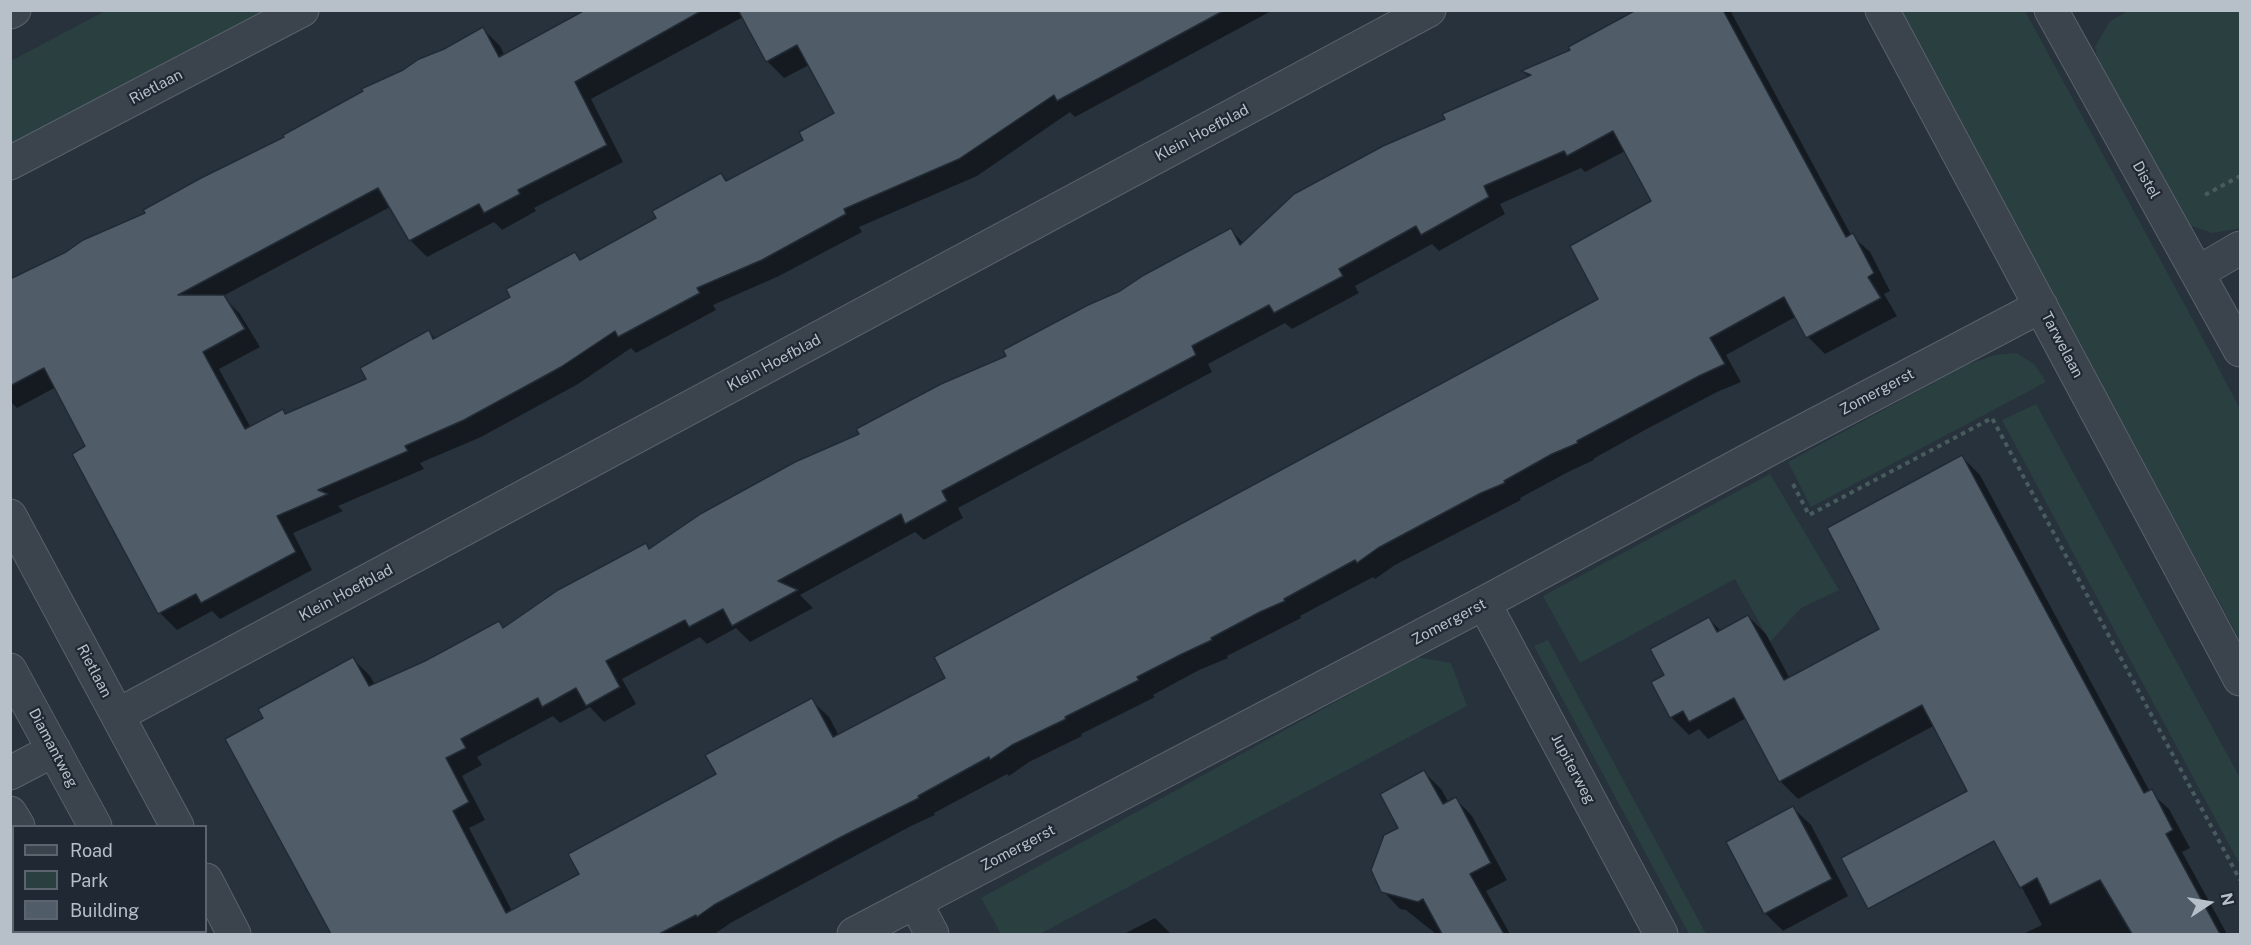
<!DOCTYPE html>
<html>
<head>
<meta charset="utf-8">
<style>
  body { margin:0 }
  #map { position:relative; width:2251px; height:945px; overflow:hidden; background:#27323d; font-family:"Public Sans",sans-serif }
  canvas { display:block }
  .frame { position:absolute; inset:0; border:12px solid #b7bfc8; pointer-events:none }
  .legend { position:absolute; left:12px; top:825px; width:195px; height:108px; box-sizing:border-box; background:#202933; border:2px solid #5c656f; margin:0; padding:8px 10px; list-style:none; font-size:18px; color:#b7bfc8 }
  .legend li { display:flex; align-items:center; gap:12px; height:30px }
  .legend b { width:30px; border:2px solid #5c656f }
  .north { position:absolute; left:2179px; top:873px; width:60px; height:60px; -webkit-text-stroke:4px #202933; paint-order:stroke; rotate:78deg; font-size:16px; font-weight:700; line-height:24px; text-align:center; color:#b7bfc8 }
  .north::after { content:''; display:block; margin:auto; width:21px; height:27px; background:#b7bfc8; clip-path:polygon(50% 0,100% 100%,50% 72%,0 100%) }
</style>
</head>
<body>
<div id="map">
<canvas width="2251" height="945"></canvas>
<div class="frame"></div>
<ul class="legend">
<li><b style="height:8px;background:#3b444d"></b>Road</li>
<li><b style="height:16px;background:#2a3f3f"></b>Park</li>
<li><b style="height:16px;background:#505d68"></b>Building</li>
</ul>
<div class="north">N</div>
</div>
<script>
const c = document.querySelector('canvas').getContext('2d');
c.lineJoin = 'round';
function fillPath(path, color) { c.fillStyle = color; c.fill(path, 'evenodd'); }
const shape = rows => new Path2D(rows.map(r => 'M' + r).join(''));
function strokePath(path, color, width, dash) { c.strokeStyle = color; c.lineWidth = width; c.lineCap = dash ? 'butt' : 'round'; c.setLineDash(dash || []); c.stroke(path); }
function label(font, color, halo, rows, align = 'center') {
  c.font = font + ' "Public Sans",sans-serif'; c.lineWidth = 4.5; c.setLineDash([]); c.textBaseline = 'middle'; c.strokeStyle = halo; c.fillStyle = color; for (const [text, x, y, turn = 0] of rows) {
    c.save(); c.translate(x, y); c.rotate((+turn || 0) * Math.PI / 180); c.textAlign = isNaN(turn) ? turn : align; if (halo) c.strokeText(text, 0, 0); c.fillText(text, 0, 0); c.restore();
  }
}
fillPath(shape([
  [105,11,269,11,11,149,11,61],
  [1899,11,2025,11,2193,320,2240,409,2240,640],
  [2128,11,2240,11,2240,227,2236,229,2212,233,2189,225,2102,76,2095,47,2110,21],
  [2016,353,2034,364,2046,382,1811,507,1788,462,1966,365,1995,355],
  [2036,404,2240,778,2240,865,2002,420],
  [1770,474,1839,590,1801,608,1770,642,1735,579,1580,663,1543,596],
  [1548,640,1706,934,1689,934,1534,646],
  [1417,657,1451,663,1467,706,1040,934,1001,934,981,898]
]), '#2a3f3f');
fillPath(shape([
  [581,10,1273,10,1075,117,1070,112,977,176,859,227,862,232,779,276,713,305,716,310,636,353,631,348,578,384,481,437,420,463,424,469,338,506,343,511,293,533,312,570,220,619,212,611,177,630,160,613,74,454,87,447,56,387,17,408,10,401,10,283,147,214,483,29,500,46,505,56,583,13],
  [743,17,767,61,784,78,809,65,836,113,805,140,728,181,721,174,658,219,582,261,575,254,512,298,436,339,429,332,368,379,286,415,283,411,251,428,219,369,260,347,240,314,223,296,390,207,410,240,427,257,494,222,502,230,536,211,534,208,623,162,591,99],
  [1639,10,1730,10,1851,235,1870,252,1890,291,1884,294,1897,316,1825,354,1808,337,1797,316,1726,355,1741,382,1717,392,1643,431,1593,459,1594,460,1570,471,1520,498,1521,500,1395,565,1375,579,1373,577,1300,616,1301,618,1227,656,1228,658,1199,670,1153,695,1155,697,1081,734,1082,736,1029,762,1009,776,1007,774,934,813,935,815,911,826,732,922,716,933,332,934,227,740,265,719,353,659,370,676,375,685,426,663,499,623,504,628,645,545,650,550,1008,356,1231,230,1244,244,1447,120,1529,77,1524,72,1572,51],
  [1625,151,1653,201,1600,300,947,678,839,736,829,717,811,700,718,775,581,874,512,911,469,828,485,820,462,776,482,765,477,757,553,716,560,723,590,707,604,722,636,704,622,679,700,637,707,644,736,628,750,642,813,608,800,595,915,532,924,540,963,518,958,508,1212,372,1208,364,1285,323,1292,329,1359,293,1355,286,1432,244,1439,251,1505,214,1500,204,1581,168,1585,172],
  [1962,457,1980,475,2150,792,2169,809,2190,848,2182,852,2227,934,2023,934,2042,925,1935,725,1798,799,1780,781,1746,718,1708,739,1699,729,1689,735,1671,717,1666,676,1709,619,1721,631,1748,616,1766,634,1790,679,1881,630],
  [1424,772,1441,789,1449,803,1456,799,1472,816,1507,880,1486,891,1510,934,1436,934,1406,910,1400,909,1383,891,1400,828],
  [1793,808,1811,825,1848,896,1783,931,1766,914,1728,842],
  [1155,918,1171,934,1124,934]
]), '#0007');
const building = shape([
  [585,10,703,10,575,82,607,145,518,190,520,194,484,213,479,204,409,241,378,188,178,295,224,295,245,329,203,352,245,429,283,409,285,414,366,379,360,368,429,330,433,339,510,297,506,289,575,252,580,260,656,218,652,211,721,173,726,181,803,140,799,132,834,113,797,45,766,62,738,10,1225,10,1057,101,1054,95,959,159,844,209,846,214,762,260,697,288,700,293,618,337,615,331,561,367,464,420,405,446,408,451,318,490,328,494,277,516,296,552,201,603,196,594,158,614,72,454,85,446,44,368,10,386,10,279,66,252,83,240,145,213,143,210,201,178,284,137,283,135,363,91,361,89,403,70,419,59,444,49,483,27,499,57,585,10],
  [1636,10,1723,10,1846,237,1853,233,1874,273,1868,277,1881,298,1806,338,1784,297,1710,338,1725,364,1699,376,1626,415,1577,441,1578,443,1552,454,1504,481,1505,483,1481,493,1378,548,1357,563,1355,560,1284,599,1285,601,1260,612,1211,638,1212,640,1182,654,1137,677,1139,680,1065,717,1066,719,1012,745,990,760,989,757,918,796,919,798,843,836,714,905,697,917,696,915,659,934,331,934,225,739,263,718,258,709,353,657,369,686,425,661,499,621,503,628,558,590,646,543,649,549,702,513,795,462,859,434,856,429,941,384,1006,356,1003,350,1088,305,1120,291,1144,275,1231,228,1240,245,1294,194,1383,146,1445,119,1442,114,1531,75,1521,71,1570,50,1568,47,1636,10],
  [1613,131,1651,201,1570,246,1598,299,934,657,945,678,833,737,812,698,705,755,716,774,568,854,579,874,506,913,453,811,469,802,446,758,466,748,461,739,538,698,542,707,576,688,586,706,620,687,606,661,685,620,689,627,723,609,732,626,798,590,778,581,901,514,905,524,947,501,942,491,1196,355,1192,346,1269,305,1274,313,1343,276,1339,269,1416,226,1421,235,1489,197,1484,186,1564,151,1567,156,1613,131],
  [1962,455,2144,793,2152,789,2173,830,2166,834,2220,934,2132,934,2100,880,2050,905,2037,878,2020,888,1994,841,1868,909,1841,858,1967,791,1922,705,1779,782,1734,698,1689,722,1683,711,1670,718,1651,682,1664,675,1650,649,1709,617,1717,632,1748,615,1784,680,1879,629,1827,528,1962,455],
  [1424,770,1443,804,1456,797,1491,863,1470,874,1504,934,1442,934,1423,899,1418,902,1381,892,1371,870,1384,835,1398,828,1380,794,1424,770],
  [1793,806,1832,879,1764,914,1726,842,1793,806]
]);
fillPath(building, '#505d68');
strokePath(building, '#222b35', 1.5);
const minor = shape([
  [1882,10,2240,679],
  [2051,10,2240,350],
  [10,12,14,10],
  [10,163,302,10],
  [2199,272,2240,248],
  [10,516,177,826],
  [1484,603,1661,934],
  [10,670,95,826],
  [118,715,1429,10],
  [10,773,54,750],
  [10,813,18,826],
  [206,880,234,934],
  [915,902,932,934],
  [73,932,75,934],
  [151,932,153,934],
  [854,934,1484,603,1773,447,2041,306]
]);
strokePath(minor, '#59626b', 35);
strokePath(shape([
  [2205,195,2240,176],
  [1793,484,1809,515,1992,418,2240,880]
]), '#495c5d', 4, [4.5, 4.5]);
strokePath(minor, '#3b444d', 33);
label('15px', '#b7bfc8', '#202933', [
  ["Rietlaan",156,87,-28],
  ["Klein Hoefblad",1202,133,-28],
  ["Distel",2146,180,61],
  ["Tarwelaan",2062,345,62],
  ["Klein Hoefblad",774,363,-28],
  ["Zomergerst",1877,392,-28],
  ["Klein Hoefblad",346,593,-28],
  ["Zomergerst",1449,622,-28],
  ["Rietlaan",94,671,62],
  ["Diamantweg",53,748,62],
  ["Jupiterweg",1573,769,62],
  ["Zomergerst",1018,848,-28]
]);
</script>
</body>
</html>
